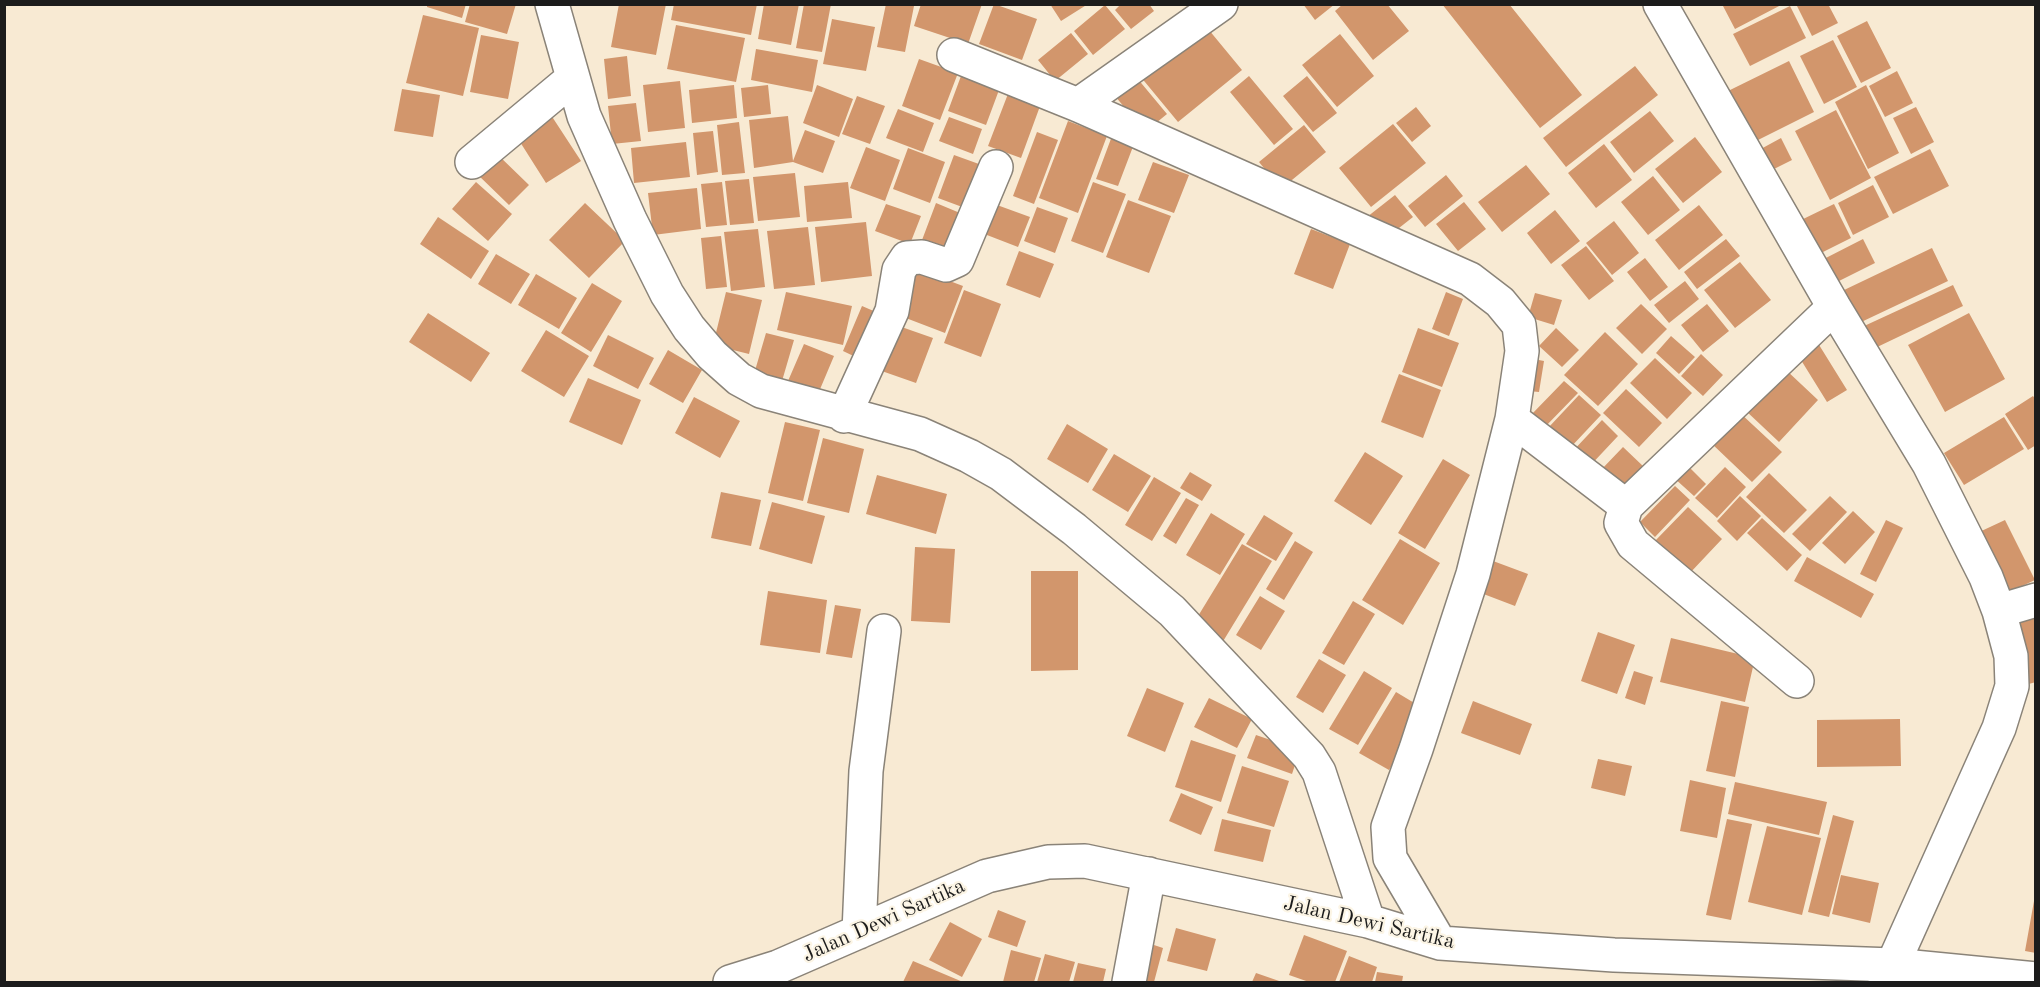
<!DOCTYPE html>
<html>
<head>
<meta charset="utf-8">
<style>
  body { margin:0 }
  #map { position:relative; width:2040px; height:987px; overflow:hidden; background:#f8ead3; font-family:"Old Standard TT",serif }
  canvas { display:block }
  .frame { position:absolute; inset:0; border:6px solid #1c1c1c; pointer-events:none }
</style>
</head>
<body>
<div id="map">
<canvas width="2040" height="987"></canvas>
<div class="frame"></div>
</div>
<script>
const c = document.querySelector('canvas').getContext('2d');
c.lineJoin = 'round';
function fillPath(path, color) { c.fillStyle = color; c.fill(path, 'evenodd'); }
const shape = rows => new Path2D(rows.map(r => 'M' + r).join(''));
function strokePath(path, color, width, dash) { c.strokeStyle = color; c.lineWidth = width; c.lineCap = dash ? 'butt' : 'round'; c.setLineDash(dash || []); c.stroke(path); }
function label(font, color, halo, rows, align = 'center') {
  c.font = font + ' "Old Standard TT",serif'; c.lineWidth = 4.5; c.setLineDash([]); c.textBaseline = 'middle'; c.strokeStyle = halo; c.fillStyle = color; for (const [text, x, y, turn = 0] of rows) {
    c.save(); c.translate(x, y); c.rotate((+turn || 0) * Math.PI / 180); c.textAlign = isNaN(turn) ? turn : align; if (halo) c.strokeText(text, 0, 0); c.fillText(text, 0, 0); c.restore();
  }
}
fillPath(shape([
  [427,4,466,4,462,18,427,7],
  [470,4,516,4,507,34,465,22],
  [619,4,666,4,656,55,611,47],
  [674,4,757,4,751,35,671,20],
  [764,4,799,4,791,45,758,39],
  [804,4,831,4,822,52,796,48],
  [886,4,914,6,905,52,877,47],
  [921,4,982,4,968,44,914,26],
  [994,4,1037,19,1022,60,979,44],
  [1050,4,1088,4,1061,21],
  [1121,4,1149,4,1154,11,1131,29,1115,10],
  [1303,4,1335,4,1315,20],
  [1343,4,1387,4,1409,31,1373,60,1335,11],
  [1442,4,1509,4,1582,95,1540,128],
  [1727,4,1783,4,1735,29,1723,6],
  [1796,4,1828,4,1838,23,1812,36],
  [1105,5,1125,29,1093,55,1074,31],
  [1790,6,1806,38,1750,66,1733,34],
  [423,15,479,28,463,96,406,83],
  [832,19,875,27,866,71,823,64],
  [1867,21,1891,68,1861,83,1837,36],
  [1204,24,1242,70,1178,122,1140,76],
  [676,25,745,38,736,82,667,69],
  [1071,33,1088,54,1055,81,1038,60],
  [1340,34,1374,76,1337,107,1302,65],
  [481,35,519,42,508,99,470,92],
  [1833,40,1857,87,1824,104,1800,56],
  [756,49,818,60,812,92,751,80],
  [627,56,631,96,608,99,604,59],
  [919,59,958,73,940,120,902,106],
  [1789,61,1814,112,1754,142,1728,91],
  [1635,66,1658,95,1566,167,1543,138],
  [1897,71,1913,103,1885,117,1869,86],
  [1132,72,1167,114,1145,132,1110,90],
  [961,76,999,90,986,125,948,111],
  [1249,76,1293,129,1274,145,1230,92],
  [1307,76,1337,113,1313,132,1283,96],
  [680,81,685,128,648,132,643,85],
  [734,85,737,118,692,123,689,90],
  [768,85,771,114,744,117,741,88],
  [817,85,853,99,839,137,803,123],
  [1866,85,1899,153,1868,169,1835,102],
  [1011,86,1043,98,1021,158,988,146],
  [402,89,440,95,433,137,394,131],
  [857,96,885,106,870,144,842,134],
  [636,103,641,141,612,144,608,106],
  [1416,107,1431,126,1412,142,1396,123],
  [1916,107,1934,142,1911,154,1893,118],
  [898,109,934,123,923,152,886,138],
  [1836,110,1871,178,1830,200,1795,131],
  [1650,111,1674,141,1634,173,1610,142],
  [549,112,581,161,546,183,515,134],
  [788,116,793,161,805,130,835,141,823,173,793,162,754,168,749,120],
  [949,117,982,129,973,154,939,141],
  [1068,121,1107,136,1078,213,1039,198],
  [739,122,745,173,722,175,717,125],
  [1393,124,1426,163,1371,207,1339,168],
  [1304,125,1326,152,1281,189,1259,162],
  [713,131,718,172,697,175,693,133],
  [1037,132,1058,140,1034,204,1013,196],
  [1112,136,1134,144,1118,186,1096,179],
  [1695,137,1722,172,1683,203,1655,169],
  [1781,138,1792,160,1770,171,1759,150],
  [686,142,690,177,634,183,631,148],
  [1604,144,1632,180,1596,208,1568,173],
  [866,147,900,160,885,201,850,188],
  [908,148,945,162,930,203,893,189],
  [1930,149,1949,186,1893,214,1874,177],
  [495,152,529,185,509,205,475,172],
  [954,155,990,168,973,211,938,198],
  [1153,162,1189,175,1174,213,1138,200],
  [1526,165,1550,194,1502,232,1478,202],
  [795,173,800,217,758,221,753,177],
  [1446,175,1463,196,1425,227,1408,206],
  [1653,176,1680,210,1648,235,1621,202],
  [749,179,754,223,730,225,725,181],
  [476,182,512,214,488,241,452,209],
  [722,182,727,225,706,227,701,184],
  [848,182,852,218,807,222,804,186],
  [1093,182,1126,194,1103,253,1071,241],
  [1873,185,1889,217,1853,235,1838,203],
  [697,188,701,229,653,235,648,193],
  [1395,195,1413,217,1385,239,1367,217],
  [1128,200,1171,216,1149,273,1106,257],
  [986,201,1030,217,1018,247,974,230],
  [1464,202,1486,229,1458,251,1436,224],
  [585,203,625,241,589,278,549,240],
  [936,203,960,213,943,256,919,248],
  [886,204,921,216,910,244,875,231],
  [1834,204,1851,238,1815,256,1797,222],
  [1699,205,1723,235,1679,270,1655,240],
  [1037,207,1068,218,1055,253,1024,241],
  [1555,210,1580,241,1551,264,1527,233],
  [438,217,489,251,471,279,420,244],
  [1614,221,1639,253,1612,275,1586,243],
  [866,222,872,276,821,282,815,227],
  [808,227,815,285,774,289,767,231],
  [758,229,765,287,731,291,724,232],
  [1311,229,1350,244,1333,289,1294,274],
  [721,236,727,287,706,289,701,238],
  [1726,239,1740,256,1697,289,1684,272],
  [1863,239,1875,263,1829,286,1818,262],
  [1586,246,1614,281,1589,300,1561,265],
  [1932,248,1948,281,1857,324,1842,291],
  [1019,251,1054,264,1040,298,1006,285],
  [496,254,530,274,511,304,478,284],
  [1645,258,1668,287,1650,301,1627,272],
  [1740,262,1771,300,1735,328,1704,290],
  [915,268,963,286,945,333,898,315],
  [536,274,577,298,559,329,518,305],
  [1685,281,1699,299,1669,323,1654,305],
  [592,283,622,301,591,352,561,333],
  [1953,285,1963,306,1873,349,1862,327],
  [964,290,1001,304,981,357,944,343],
  [726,292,762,300,749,354,713,345],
  [786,292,852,306,843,345,777,330],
  [1446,292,1463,299,1449,336,1432,329],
  [1535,293,1562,300,1554,325,1528,317],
  [1641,304,1667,329,1642,354,1616,328],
  [1707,304,1729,331,1703,352,1681,325],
  [862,306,883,315,864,361,843,351],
  [428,313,490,353,471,382,409,342],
  [1969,313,2005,379,1945,412,1908,345],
  [893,324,933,338,916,383,876,369],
  [1418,328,1459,343,1442,387,1402,372],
  [1556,328,1579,350,1562,367,1539,346],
  [546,330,589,356,564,397,521,371],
  [1605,332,1638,364,1598,406,1564,375],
  [766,333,794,340,782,381,754,374],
  [608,335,654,358,638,389,593,366],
  [1671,336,1695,357,1679,374,1656,353],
  [1816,340,1847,390,1827,402,1796,352],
  [804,344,834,356,818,394,788,381],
  [668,350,702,370,683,403,649,384],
  [1701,354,1723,375,1703,396,1681,376],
  [1523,357,1544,361,1539,392,1518,390],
  [1655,358,1692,393,1667,419,1630,383],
  [1785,369,1818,400,1779,442,1745,410],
  [1399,374,1441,390,1423,438,1381,422],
  [588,378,641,400,622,445,569,422],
  [1564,381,1578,393,1544,428,1531,415],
  [1626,389,1662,423,1639,447,1603,413],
  [1579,395,1601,415,1570,448,1548,428],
  [2033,396,2036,400,2036,445,2028,450,2005,414],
  [694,397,740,421,720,458,675,433],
  [1739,412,1782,452,1752,482,1710,442],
  [2004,417,2024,449,1964,485,1944,453],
  [1602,420,1618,436,1587,469,1571,453],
  [785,422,820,430,803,501,768,493],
  [1067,424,1108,449,1088,483,1047,459],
  [823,438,864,449,849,513,807,503],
  [1623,447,1644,467,1621,491,1600,471],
  [1365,452,1403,476,1371,525,1334,501],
  [1114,454,1151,476,1128,512,1092,490],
  [1443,459,1470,475,1425,549,1398,533],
  [1686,464,1706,484,1694,496,1673,477],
  [1725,467,1746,487,1717,518,1695,498],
  [1190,472,1212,485,1202,501,1180,488],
  [1769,473,1807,510,1784,533,1746,497],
  [877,475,947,494,936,534,866,514],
  [1154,477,1181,493,1152,541,1125,525],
  [1675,486,1690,500,1655,537,1640,522],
  [721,492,761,500,751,546,711,538],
  [1740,496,1761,516,1737,541,1717,521],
  [1830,496,1847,512,1810,551,1792,534],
  [1186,498,1199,505,1176,544,1163,536],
  [772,502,825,516,812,564,759,549],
  [1688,507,1722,539,1689,574,1654,542],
  [1853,511,1875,532,1845,564,1822,543],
  [1211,513,1245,534,1220,575,1186,555],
  [1264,515,1293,533,1276,561,1246,544],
  [1762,518,1802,555,1787,571,1747,533],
  [1886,520,1903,528,1876,582,1860,574],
  [2005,520,2035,580,2005,594,1975,534],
  [1400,539,1440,563,1403,625,1362,600],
  [1295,541,1313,552,1284,600,1266,589],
  [1242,544,1272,561,1222,643,1192,626],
  [915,547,955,549,950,623,911,621],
  [1807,557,1874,594,1861,618,1794,581],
  [1485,558,1528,574,1515,606,1473,590],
  [1031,571,1078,571,1078,670,1031,671],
  [768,591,827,600,820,653,760,645],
  [1260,596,1285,611,1261,650,1236,635],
  [1353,601,1375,614,1344,665,1322,653],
  [835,605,861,609,852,658,826,654],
  [2036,610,2036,682,2025,685,2006,619],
  [1598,632,1635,645,1617,694,1581,681],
  [1671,638,1755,658,1745,702,1660,682],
  [1319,659,1346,675,1323,713,1296,697],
  [1364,671,1392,688,1358,745,1329,729],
  [1634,671,1653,677,1645,705,1625,698],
  [1147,688,1184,703,1165,752,1127,736],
  [1396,692,1426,710,1389,770,1359,753],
  [1209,698,1252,719,1237,748,1194,727],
  [1473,701,1532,724,1520,755,1461,733],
  [1721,701,1749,707,1735,777,1706,771],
  [1900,719,1901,766,1817,767,1817,720],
  [1256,735,1300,750,1292,774,1247,758],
  [1191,740,1236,755,1221,802,1175,787],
  [1598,759,1632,766,1625,796,1591,788],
  [1242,766,1289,781,1274,827,1227,813],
  [1690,780,1726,788,1717,838,1680,831],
  [1735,782,1827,802,1819,835,1728,814],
  [1181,793,1213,807,1201,835,1169,821],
  [1833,815,1854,821,1829,917,1808,912],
  [1222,819,1271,830,1263,862,1214,851],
  [1727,819,1752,824,1731,920,1706,915],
  [1767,826,1821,838,1802,915,1748,902],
  [1841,875,1879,883,1870,923,1832,914],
  [2034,901,2036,901,2036,953,2025,951],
  [998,910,1026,921,1017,947,988,937],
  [950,922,982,939,962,977,929,960],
  [1176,928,1216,939,1207,971,1167,961],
  [1304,935,1347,951,1335,982,1309,982,1289,975],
  [1145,942,1163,948,1154,982,1134,982],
  [1011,950,1041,958,1034,982,1003,982],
  [1045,954,1075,962,1069,982,1037,982],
  [1349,956,1377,967,1372,982,1339,982],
  [913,961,963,982,903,982],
  [1078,963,1106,969,1103,982,1073,982],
  [1377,972,1403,976,1402,982,1375,982],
  [1256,973,1282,982,1252,982]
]), '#d2966c');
const minor = shape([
  [552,4,584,116,630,220,667,294,689,328,712,355,739,379,761,391,920,434,969,456,1001,474,1074,529,1172,611,1309,756,1319,772,1368,921],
  [1660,4,1834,307,1929,464,1986,577,1999,611,2011,656,2012,686,1999,728,1885,982],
  [954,55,1078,105,1470,279,1500,302,1519,325,1522,351,1512,419,1473,574,1416,749,1388,827,1390,858,1440,943],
  [1078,105,1221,4],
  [472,162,573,78],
  [844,416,892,311,899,270,907,258,922,257,946,265,957,260,996,167],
  [1512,419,1626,506],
  [1999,611,2036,600],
  [1797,681,1633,544,1621,523,1626,506,1834,307],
  [859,932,866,771,884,631],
  [730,982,778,967,987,876,1048,862,1085,861,1368,921,1440,943,1614,955,1893,965,2036,979],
  [1129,982,1149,874]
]);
strokePath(minor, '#8a8378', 36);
strokePath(minor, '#fff', 33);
label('21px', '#1c1c1c', '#fcf5e5', [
  ["Jalan Dewi Sartika",884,921,-24],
  ["Jalan Dewi Sartika",1369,923,13]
]);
</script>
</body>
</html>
